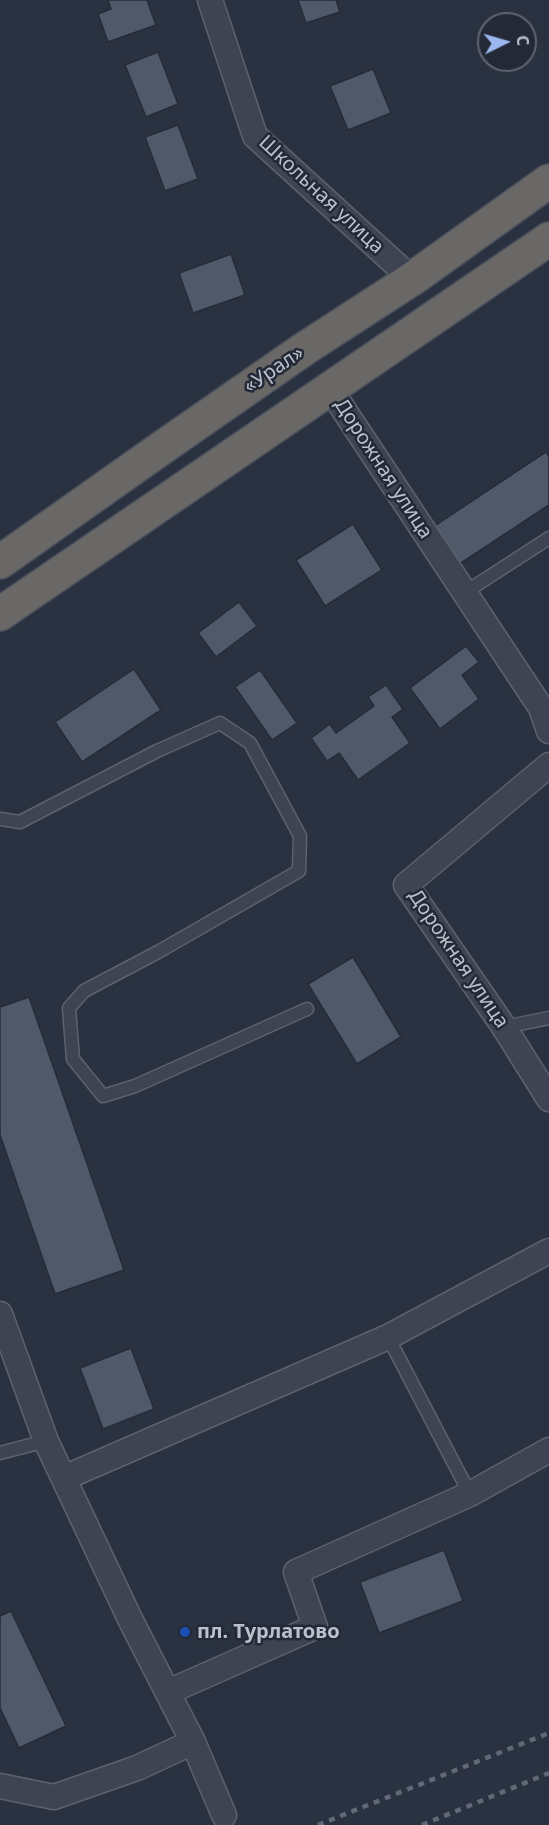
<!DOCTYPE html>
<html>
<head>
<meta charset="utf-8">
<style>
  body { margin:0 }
  #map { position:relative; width:549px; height:1825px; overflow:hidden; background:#2a3241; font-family:"Noto Sans",sans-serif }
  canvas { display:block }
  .north { position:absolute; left:477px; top:12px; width:60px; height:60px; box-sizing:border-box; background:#232936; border:2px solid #606572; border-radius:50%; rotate:85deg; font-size:16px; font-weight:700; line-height:24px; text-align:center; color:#bbc0cb }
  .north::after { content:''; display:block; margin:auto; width:21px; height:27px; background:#9cb6ef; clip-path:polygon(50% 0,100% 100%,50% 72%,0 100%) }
</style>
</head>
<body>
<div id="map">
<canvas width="549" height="1825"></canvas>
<div class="north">С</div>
</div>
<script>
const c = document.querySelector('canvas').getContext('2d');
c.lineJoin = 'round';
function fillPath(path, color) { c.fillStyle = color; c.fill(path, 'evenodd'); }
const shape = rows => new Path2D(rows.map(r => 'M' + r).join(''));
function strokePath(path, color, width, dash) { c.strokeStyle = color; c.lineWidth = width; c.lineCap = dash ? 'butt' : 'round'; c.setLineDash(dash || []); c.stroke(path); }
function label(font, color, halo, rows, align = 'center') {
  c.font = font + ' "Noto Sans",sans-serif'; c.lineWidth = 5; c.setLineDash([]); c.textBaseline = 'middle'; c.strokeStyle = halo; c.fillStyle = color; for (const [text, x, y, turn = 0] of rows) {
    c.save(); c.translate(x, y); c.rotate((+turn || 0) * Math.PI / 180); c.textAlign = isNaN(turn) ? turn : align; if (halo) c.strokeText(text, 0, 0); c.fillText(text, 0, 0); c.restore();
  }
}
const building = shape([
  [108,0,147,0,156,25,108,42,98,14,111,9,108,0],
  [298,0,336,0,340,12,306,23,298,0],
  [158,52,178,104,146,117,125,65,158,52],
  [373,69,391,113,348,130,330,86,373,69],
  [178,125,198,179,165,191,145,137,178,125],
  [231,254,245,295,193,313,179,273,231,254],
  [546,452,549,456,549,505,452,569,427,531,546,452],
  [353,524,382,570,325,606,296,560,353,524],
  [239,602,257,626,216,657,198,633,239,602],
  [466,646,479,662,462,675,479,699,440,729,410,688,466,646],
  [134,669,161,710,82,762,55,722,134,669],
  [260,670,297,723,272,740,235,687,260,670],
  [386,685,403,709,392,717,410,743,358,780,339,753,327,761,311,738,330,724,336,733,374,706,368,697,386,685],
  [353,957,401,1037,357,1064,308,984,353,957],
  [29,997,124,1270,55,1294,0,1135,0,1007,29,997],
  [131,1348,154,1409,103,1429,80,1368,131,1348],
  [444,1550,463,1601,379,1633,360,1582,444,1550],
  [11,1611,66,1726,19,1748,0,1708,0,1616,11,1611]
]);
fillPath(building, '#505969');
strokePath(building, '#252b38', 1.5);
const service = shape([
  [464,593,549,538],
  [0,819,20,822,157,751,220,723,250,743,300,836,299,871,158,952,84,991,69,1008,73,1059,103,1096,135,1086,307,1009],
  [504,1027,549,1018],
  [388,1337,470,1494],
  [0,1453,46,1441]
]);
const minor = shape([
  [210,0,255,136,412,279],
  [330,389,541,708,549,731],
  [549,765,406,885,504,1027,549,1099],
  [0,1314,46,1441,130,1619,193,1742,224,1815],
  [64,1478,388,1337,549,1251],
  [168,1692,315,1627,296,1572,470,1494,549,1450],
  [0,1786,54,1797,137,1768,193,1742]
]);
const trunk = shape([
  [0,562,163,447,304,349,412,279,549,181],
  [0,614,549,239]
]);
strokePath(service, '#5c626e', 15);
strokePath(minor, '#5c626e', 27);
strokePath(trunk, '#494f5b', 36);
strokePath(service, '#3e4451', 12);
strokePath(minor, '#3e4451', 24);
strokePath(trunk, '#696866', 33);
strokePath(shape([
  [318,1825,549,1733],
  [422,1825,549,1773]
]), '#616877', 4.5, [6, 6]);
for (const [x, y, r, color] of [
  [185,1632,6,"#1a4fb4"]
]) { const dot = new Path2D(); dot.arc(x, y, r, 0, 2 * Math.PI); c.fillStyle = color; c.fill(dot); strokePath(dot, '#232936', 2); }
label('20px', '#bbc0cb', '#232936', [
  ["Школьная улица",321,195,43],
  ["«Урал»",274,370,-34],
  ["Дорожная улица",383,469,57],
  ["Дорожная улица",458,959,56]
]);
label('bold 20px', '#bbc0cb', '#232936', [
  ["пл. Турлатово",197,1632]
], 'left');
</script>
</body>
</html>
